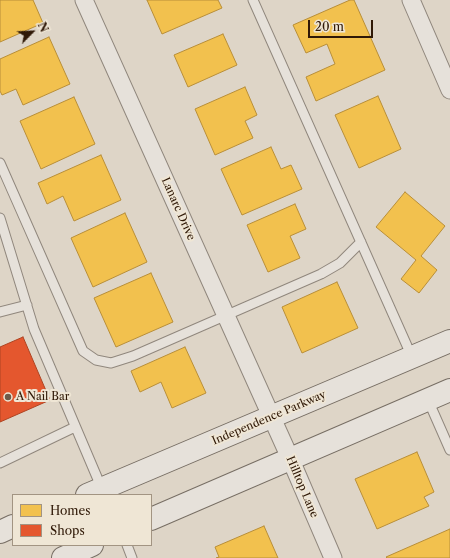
<!DOCTYPE html>
<html>
<head>
<meta charset="utf-8">
<style>
  body { margin:0 }
  #map { position:relative; width:450px; height:558px; overflow:hidden; background:#ded5c7; font-family:"Libre Caslon Text",serif }
  canvas { display:block }
  .legend { position:absolute; left:12px; top:494px; width:140px; height:52px; box-sizing:border-box; background:#efe6d5; border:1px solid #a29482; margin:0; padding:5px 7px; list-style:none; font-size:12px; color:#2f1806 }
  .legend li { display:flex; align-items:center; gap:8px; height:20px }
  .legend b { width:20px; border:1px solid #a29482 }
  .north { position:absolute; left:12px; top:12px; width:40px; height:40px; -webkit-text-stroke:3px #efe6d5; paint-order:stroke; rotate:66deg; font-size:11px; font-weight:700; line-height:16px; text-align:center; color:#2f1806 }
  .north::after { content:''; display:block; margin:auto; width:14px; height:18px; background:#2f1806; clip-path:polygon(50% 0,100% 100%,50% 72%,0 100%) }
  .scale { position:absolute; left:308px; top:20px; width:65px; height:18px; box-sizing:border-box; border:2px solid #2f1806; border-top:0; padding-left:5px; font-size:12px; line-height:14px; white-space:nowrap; color:#2f1806; -webkit-text-stroke:3px #efe6d5; paint-order:stroke }
</style>
</head>
<body>
<div id="map">
<canvas width="450" height="558"></canvas>
<ul class="legend">
<li><b style="height:11px;background:#f2c14e"></b>Homes</li>
<li><b style="height:11px;background:#e4572e"></b>Shops</li>
</ul>
<div class="north">N</div>
<div class="scale">20 m</div>
</div>
<script>
const c = document.querySelector('canvas').getContext('2d');
c.lineJoin = 'round';
function fillPath(path, color) { c.fillStyle = color; c.fill(path, 'evenodd'); }
const shape = rows => new Path2D(rows.map(r => 'M' + r).join(''));
function strokePath(path, color, width, dash) { c.strokeStyle = color; c.lineWidth = width; c.lineCap = dash ? 'butt' : 'round'; c.setLineDash(dash || []); c.stroke(path); }
function label(font, color, halo, rows, align = 'center') {
  c.font = font + ' "Libre Caslon Text",serif'; c.lineWidth = 4; c.setLineDash([]); c.textBaseline = 'middle'; c.strokeStyle = halo; c.fillStyle = color; for (const [text, x, y, turn = 0] of rows) {
    c.save(); c.translate(x, y); c.rotate((+turn || 0) * Math.PI / 180); c.textAlign = isNaN(turn) ? turn : align; if (halo) c.strokeText(text, 0, 0); c.fillText(text, 0, 0); c.restore();
  }
}
const homes = shape([
  [0,0,33,0,43,23,0,42,0,0],
  [147,0,218,0,222,8,162,34,147,0],
  [350,0,354,0,385,70,316,101,306,77,335,64,327,44,306,53,293,25,350,0],
  [223,34,237,65,188,87,174,55,223,34],
  [49,37,70,84,23,105,16,89,2,95,0,91,0,59,49,37],
  [245,87,257,115,245,121,253,138,215,155,195,109,245,87],
  [378,96,401,149,359,168,335,115,378,96],
  [74,97,95,144,41,169,20,121,74,97],
  [271,147,281,169,291,165,302,189,242,215,221,169,271,147],
  [101,155,121,200,74,221,63,196,47,204,38,183,101,155],
  [405,192,445,226,421,256,437,270,419,293,401,279,416,260,376,227,405,192],
  [295,204,306,229,290,236,300,258,268,272,247,225,295,204],
  [125,213,147,262,93,287,71,238,125,213],
  [151,273,173,322,116,347,94,298,151,273],
  [337,282,358,328,302,353,282,307,337,282],
  [185,347,206,393,172,408,161,382,140,392,131,371,185,347],
  [417,452,434,492,424,497,429,506,377,529,355,479,417,452],
  [264,526,278,558,216,558,219,557,215,547,264,526],
  [450,529,450,558,387,558,386,557,450,529]
]);
fillPath(homes, '#f2c14e');
strokePath(homes, '#b88e38', 1);
const shops = shape([
  [23,337,50,400,0,422,0,347,23,337]
]);
fillPath(shops, '#e4572e');
strokePath(shops, '#ae4422', 1);
const service = shape([
  [253,0,412,357],
  [0,163,83,351,96,360,111,363,133,356,321,274,340,263,361,242],
  [0,218,34,329,102,489],
  [0,312,27,305],
  [428,400,450,450],
  [0,463,75,427],
  [127,545,132,558]
]);
const minor = shape([
  [84,0,290,458,333,558],
  [411,0,450,90]
]);
const secondary = shape([
  [87,495,450,341],
  [151,519,450,390],
  [0,532,13,526],
  [63,558,92,545]
]);
strokePath(service, '#90877d', 11);
strokePath(minor, '#90877d', 19);
strokePath(secondary, '#776e64', 24);
strokePath(service, '#e6e1da', 9);
strokePath(minor, '#e6e1da', 17);
strokePath(secondary, '#e6e1da', 22);
for (const [x, y, r, color] of [
  [8,397,4,"#6c5a4a"]
]) { const dot = new Path2D(); dot.arc(x, y, r, 0, 2 * Math.PI); c.fillStyle = color; c.fill(dot); strokePath(dot, '#efe6d5', 1.5); }
label('11px', '#2f1806', '#efe6d5', [
  ["Lanarc Drive",178,209,66],
  ["Independence Parkway",269,418,-23],
  ["Hilltop Lane",302,487,67]
]);
label('11px', '#2f1806', '#efe6d5', [
  ["A Nail Bar",16,397]
], 'left');
</script>
</body>
</html>
